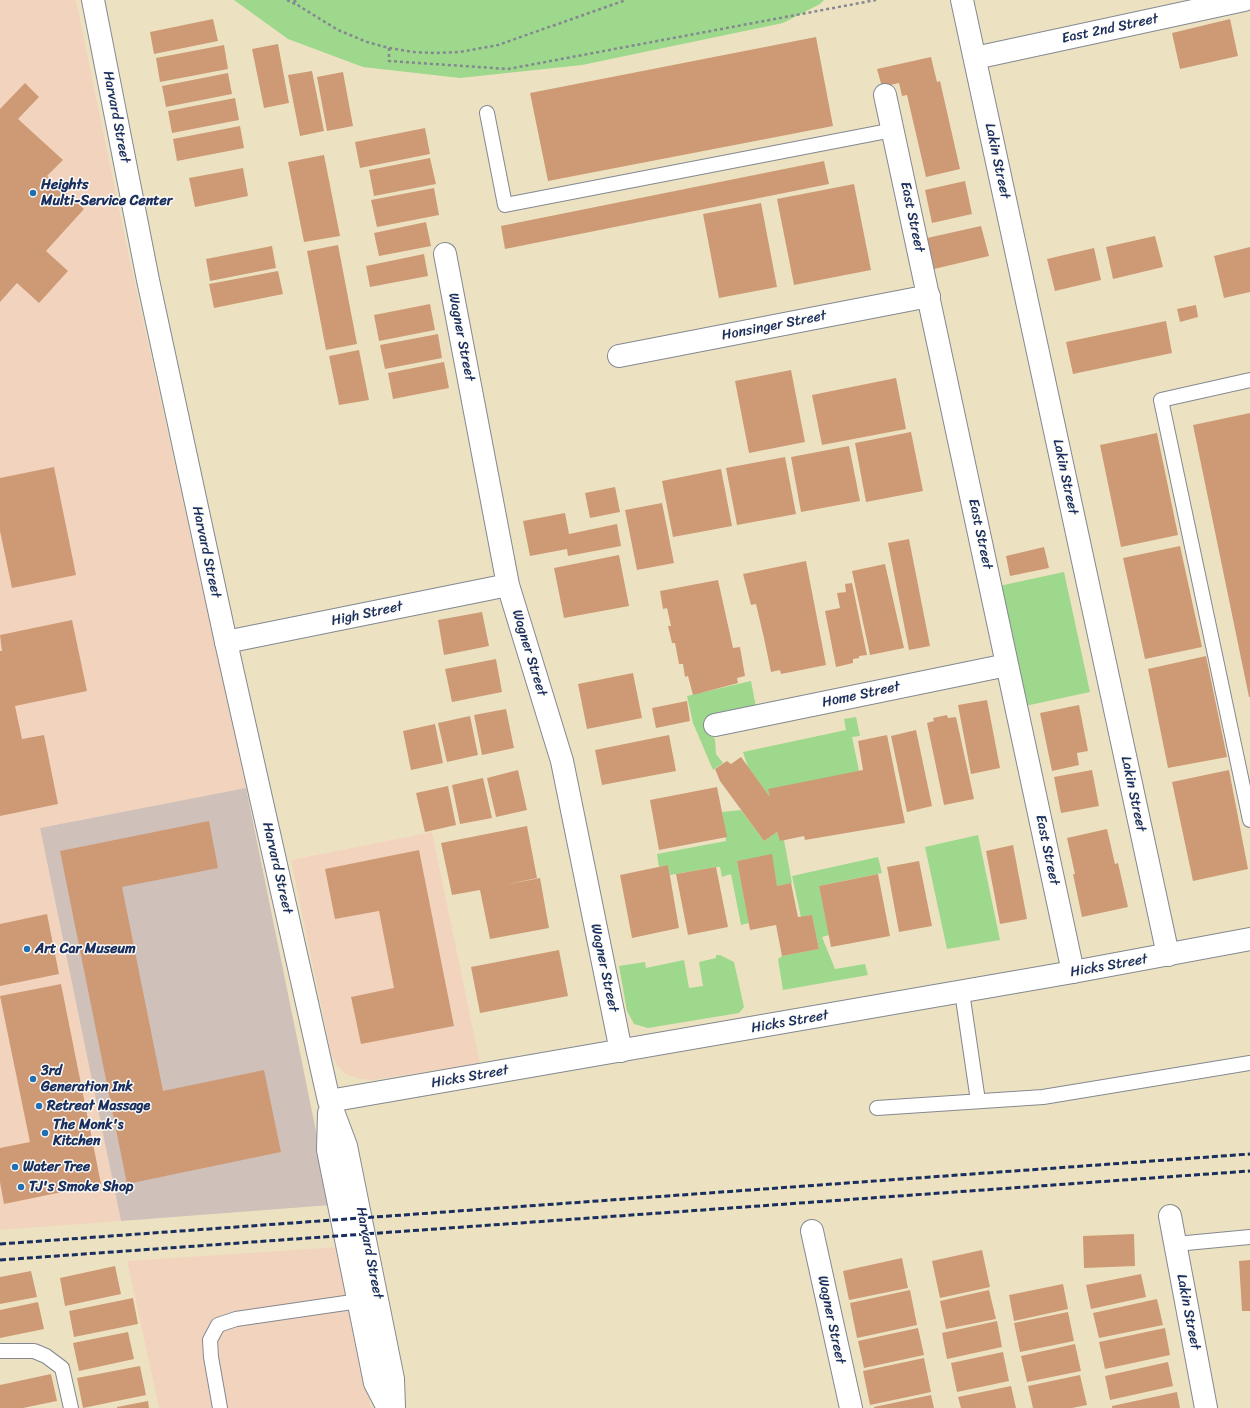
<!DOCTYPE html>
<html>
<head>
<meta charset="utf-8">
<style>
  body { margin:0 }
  canvas { display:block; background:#ece2c1 }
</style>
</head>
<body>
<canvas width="1250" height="1408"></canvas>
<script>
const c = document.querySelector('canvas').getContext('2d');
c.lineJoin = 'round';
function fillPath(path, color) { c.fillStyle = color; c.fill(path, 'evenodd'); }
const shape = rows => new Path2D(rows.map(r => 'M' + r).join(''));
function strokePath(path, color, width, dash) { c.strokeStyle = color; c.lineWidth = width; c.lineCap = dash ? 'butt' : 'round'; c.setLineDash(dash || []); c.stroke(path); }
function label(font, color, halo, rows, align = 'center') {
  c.font = font + ' Sriracha,sans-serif'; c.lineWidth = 3; c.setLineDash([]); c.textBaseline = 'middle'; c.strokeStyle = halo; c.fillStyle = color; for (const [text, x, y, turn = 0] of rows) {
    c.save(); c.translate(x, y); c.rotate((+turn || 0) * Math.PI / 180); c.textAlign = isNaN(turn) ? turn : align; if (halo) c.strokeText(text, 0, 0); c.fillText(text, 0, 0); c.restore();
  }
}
fillPath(shape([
  [0,0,76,0,128,252,246,788,40,829,121,1221,0,1230],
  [432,832,480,1063,374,1080,361,1079,347,1075,337,1066,331,1053,291,860],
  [339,1247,371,1408,159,1408,127,1261]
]), '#f2d4be');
fillPath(shape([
  [246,788,331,1205,121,1221,40,828]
]), '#cfc0ba');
fillPath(shape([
  [234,0,824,0,820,4,783,23,582,65,460,78,363,67,288,39],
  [1064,572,1090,692,1025,706,999,586],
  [751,681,756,707,710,734,715,739,716,754,723,763,713,770,693,723,687,696],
  [856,717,860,736,852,737,859,771,770,797,748,767,743,752,846,730,844,719],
  [741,810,764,841,777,832,780,841,784,840,792,883,777,886,771,855,737,861,749,923,741,925,731,874,722,877,720,867,716,867,670,875,668,865,659,867,657,854,726,841,722,812],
  [978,835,1000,940,947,949,925,847],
  [878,857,882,873,819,886,829,935,822,937,835,969,865,964,868,975,783,990,778,959,782,956,819,949,812,915,801,917,792,876],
  [716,955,720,955,734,962,744,1007,739,1013,648,1028,634,1024,627,1011,619,966,645,962,646,968,684,960,689,988,703,986,699,962,716,958]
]), '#9dd88c');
fillPath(shape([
  [213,19,218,41,154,54,150,32],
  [1230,19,1238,56,1180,69,1172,33],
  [816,37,833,126,548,181,530,93],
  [278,44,289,103,264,108,252,49],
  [224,45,228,69,160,82,156,58],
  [931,57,937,82,940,81,960,169,926,177,907,95,902,96,899,83,882,87,877,69],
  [312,71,324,131,300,136,288,75],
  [343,72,353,126,327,131,317,77],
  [228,73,232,94,166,107,162,86],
  [25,83,39,97,18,119,63,160,47,176,84,209,46,251,68,271,39,303,17,283,0,302,0,109],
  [235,98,239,120,172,133,168,111],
  [240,126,244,148,177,161,173,139],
  [425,128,430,154,360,168,355,142],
  [324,155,340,236,304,242,288,162],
  [430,158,436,184,374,196,369,170],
  [824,161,829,184,505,249,501,226],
  [243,168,248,196,195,207,189,178],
  [965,181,972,214,932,223,925,190],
  [854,184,871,270,794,285,777,199],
  [434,188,439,215,377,227,371,200],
  [761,203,777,287,719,298,703,214],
  [426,222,431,246,379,256,374,233],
  [981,226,989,256,934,269,927,238],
  [1155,236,1163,267,1113,279,1106,247],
  [338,245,357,344,326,350,307,251],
  [272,246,276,268,210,281,206,259],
  [1250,247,1250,292,1224,298,1214,256],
  [1094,248,1101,280,1055,291,1047,259],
  [424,254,428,276,370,287,366,266],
  [278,271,283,294,214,308,209,284],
  [430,304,435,330,379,341,374,315],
  [1196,305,1198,317,1180,322,1177,309],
  [1166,321,1172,353,1073,374,1066,342],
  [438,334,442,358,385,369,380,345],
  [359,350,369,400,339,405,329,356],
  [444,362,449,388,393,399,388,373],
  [791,370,805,442,749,453,735,381],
  [896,378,906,429,822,445,812,395],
  [1250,413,1250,697,1249,697,1193,425],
  [911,432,923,491,866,502,855,443],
  [1157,433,1178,535,1121,547,1100,445],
  [849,446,860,501,801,512,791,457],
  [785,457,796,514,737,525,726,468],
  [54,467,76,575,12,588,0,531,0,478],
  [721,469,732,526,673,537,662,481],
  [615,487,620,512,590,518,585,493],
  [662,503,674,563,637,570,625,510],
  [565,513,569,534,617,524,621,546,568,556,567,549,530,556,523,521],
  [909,539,930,646,909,650,888,543],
  [1180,546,1202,647,1145,659,1123,558],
  [1044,547,1049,568,1010,576,1006,556],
  [619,555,629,606,564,618,554,568],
  [806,561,826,665,781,674,780,670,771,672,764,638,756,604,751,605,743,574],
  [885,564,904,648,870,655,852,571],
  [718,580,733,648,740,647,745,676,737,678,738,683,693,695,688,676,685,677,683,664,679,664,675,643,672,643,668,626,671,626,667,608,663,609,660,591],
  [852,583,867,655,859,656,859,658,853,659,853,663,836,667,825,611,840,608,837,593,846,592,845,584],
  [482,612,489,646,444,655,438,620],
  [72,620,87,691,15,706,22,739,44,735,58,804,0,816,0,651,2,651,0,635],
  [1206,656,1227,757,1168,768,1148,669],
  [496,659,502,692,452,702,445,669],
  [633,673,642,718,587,729,578,684],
  [987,700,1000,768,971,774,958,705],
  [687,701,690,721,656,728,652,708],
  [1079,705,1088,751,1077,753,1079,765,1052,771,1040,713],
  [506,709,514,748,482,755,474,715],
  [947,715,948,718,956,717,974,799,944,805,927,723,934,721,933,718],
  [470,716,478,755,447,762,438,723],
  [435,724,443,763,411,770,403,731],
  [916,730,932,806,907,812,891,736],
  [669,735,676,771,602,785,595,750],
  [887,735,905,823,805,840,804,836,780,841,777,832,764,841,720,781,715,769,727,761,731,764,741,757,770,797,768,789,863,770,858,741],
  [518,770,527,810,496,817,487,778],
  [1092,770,1099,806,1061,813,1054,777],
  [1229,770,1248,869,1193,881,1172,782],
  [483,778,492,818,460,824,452,785],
  [448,786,456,825,425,832,416,793],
  [717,787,727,837,659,850,650,800],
  [209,821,218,868,122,887,163,1091,264,1070,281,1152,127,1184,60,851],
  [527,826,537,878,504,885,540,878,549,928,490,939,480,890,452,895,441,843],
  [1107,829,1115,864,1118,863,1128,907,1082,917,1073,874,1075,874,1067,838],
  [1013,845,1027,919,1000,924,986,851],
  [419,850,454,1026,361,1044,351,997,394,988,379,911,335,919,325,869],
  [772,854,777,886,791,883,798,917,812,915,819,949,782,956,776,925,750,930,737,861],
  [919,861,932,926,899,932,887,867],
  [668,865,679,928,632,938,620,875],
  [716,867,728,927,688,935,676,874],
  [878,874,890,936,831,947,819,886],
  [47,914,59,974,0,986,0,924],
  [559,950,568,996,480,1013,471,967],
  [61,984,101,1184,4,1204,0,1182,0,1148,30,1142,0,996],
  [1134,1234,1135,1266,1084,1268,1083,1236],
  [982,1250,990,1287,940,1298,932,1261],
  [902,1258,908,1288,849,1300,843,1271],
  [1250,1260,1250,1311,1242,1311,1239,1261],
  [115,1266,121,1294,65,1306,60,1278],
  [31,1271,37,1297,0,1304,0,1277],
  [1141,1274,1146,1297,1091,1309,1086,1285],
  [1063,1284,1068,1309,1014,1321,1009,1295],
  [910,1290,917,1325,857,1338,850,1303],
  [989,1290,996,1319,946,1329,940,1301],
  [133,1298,138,1324,74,1337,69,1311],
  [1157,1299,1163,1325,1099,1338,1093,1313],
  [38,1302,44,1329,0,1338,0,1310],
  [1068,1312,1074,1341,1020,1352,1014,1323],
  [997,1321,1002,1347,947,1359,942,1333],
  [918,1328,924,1355,864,1368,858,1341],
  [1165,1328,1170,1355,1105,1369,1099,1342],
  [128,1332,134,1359,79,1371,73,1343],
  [1075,1344,1081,1371,1027,1382,1021,1356],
  [1003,1352,1009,1381,957,1392,951,1363],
  [924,1358,931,1392,870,1405,863,1371],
  [1168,1362,1173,1386,1110,1400,1105,1376],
  [140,1366,146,1395,83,1408,77,1378],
  [51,1374,57,1401,23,1408,0,1408,0,1385],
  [1080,1375,1087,1405,1072,1408,1033,1408,1028,1386],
  [1011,1386,1016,1408,961,1408,958,1397],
  [1177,1392,1180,1408,1112,1408,1112,1406],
  [931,1395,934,1408,874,1408,874,1407],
  [148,1401,149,1408,117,1408,117,1407]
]), '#ce9a76');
const service = shape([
  [487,113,505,205,893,130],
  [1250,380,1161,400,1250,820],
  [962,992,978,1101],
  [877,1108,1043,1097,1250,1063],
  [1176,1244,1250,1237],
  [0,1351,34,1351,46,1356,62,1368,71,1408],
  [220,1408,211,1357,210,1340,218,1325,236,1319,359,1301]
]);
const minor = shape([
  [962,0,1168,955],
  [975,58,1244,0],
  [885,95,1073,972],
  [445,254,508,585,562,761,621,1051],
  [619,356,929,296],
  [226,642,508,585],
  [715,725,1007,665],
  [1170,1216,1206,1408],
  [812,1231,851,1408]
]);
const tertiary = shape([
  [93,0,148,280,226,642,329,1101,346,1146,393,1379,394,1408],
  [329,1101,1073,972,1250,939],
  [329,1113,328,1150,375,1383,388,1408]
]);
strokePath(service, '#848890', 16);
strokePath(minor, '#848890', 24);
strokePath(tertiary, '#848890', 24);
strokePath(shape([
  [287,0,297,5],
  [294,0,299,6,338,30,367,42,389,48,413,52,436,53,460,52,498,45,626,0],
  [389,48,389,61,508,69,876,0]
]), '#848890', 2.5, [3, 3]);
strokePath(service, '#fff', 14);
strokePath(minor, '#fff', 22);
strokePath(tertiary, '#fff', 22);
strokePath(shape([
  [0,1244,1250,1154],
  [0,1260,1250,1171]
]), '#1b2f5e', 3, [6, 3]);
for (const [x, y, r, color] of [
  [33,193,4,"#1f6fb2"],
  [27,949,4,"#1f6fb2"],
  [33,1079,4,"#1f6fb2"],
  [39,1106,4,"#1f6fb2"],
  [45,1133,4,"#1f6fb2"],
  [15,1167,4,"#1f6fb2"],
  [21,1187,4,"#1f6fb2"]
]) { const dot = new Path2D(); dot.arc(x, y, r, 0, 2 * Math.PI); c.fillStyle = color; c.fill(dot); strokePath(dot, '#fdfcf7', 1.5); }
label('14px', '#1b2f5e', '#fdfcf7', [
  ["East 2nd Street",1110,29,-12],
  ["Harvard Street",116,117,79],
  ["Lakin Street",997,161,78],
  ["East Street",912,217,78],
  ["Honsinger Street",774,326,-11],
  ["Wagner Street",461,337,79],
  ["Lakin Street",1065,477,78],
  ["East Street",980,534,78],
  ["Harvard Street",206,552,78],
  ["High Street",367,614,-12],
  ["Wagner Street",529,653,73],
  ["Home Street",861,695,-12],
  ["Lakin Street",1133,794,78],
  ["East Street",1047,850,78],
  ["Harvard Street",277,868,77],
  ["Hicks Street",1109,966,-10],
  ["Wagner Street",604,968,78],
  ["Hicks Street",790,1022,-10],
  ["Hicks Street",470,1077,-10],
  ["Harvard Street",369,1253,79],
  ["Lakin Street",1188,1312,79],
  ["Wagner Street",831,1320,78]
]);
label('bold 14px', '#1b2f5e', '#fdfcf7', [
  ["Heights",41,185],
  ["Multi-Service Center",41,201],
  ["Art Car Museum",35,949],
  ["3rd",41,1071],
  ["Generation Ink",41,1087],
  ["Retreat Massage",47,1106],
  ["The Monk's",53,1125],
  ["Kitchen",53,1141],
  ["Water Tree",23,1167],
  ["TJ's Smoke Shop",29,1187]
], 'left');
</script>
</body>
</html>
